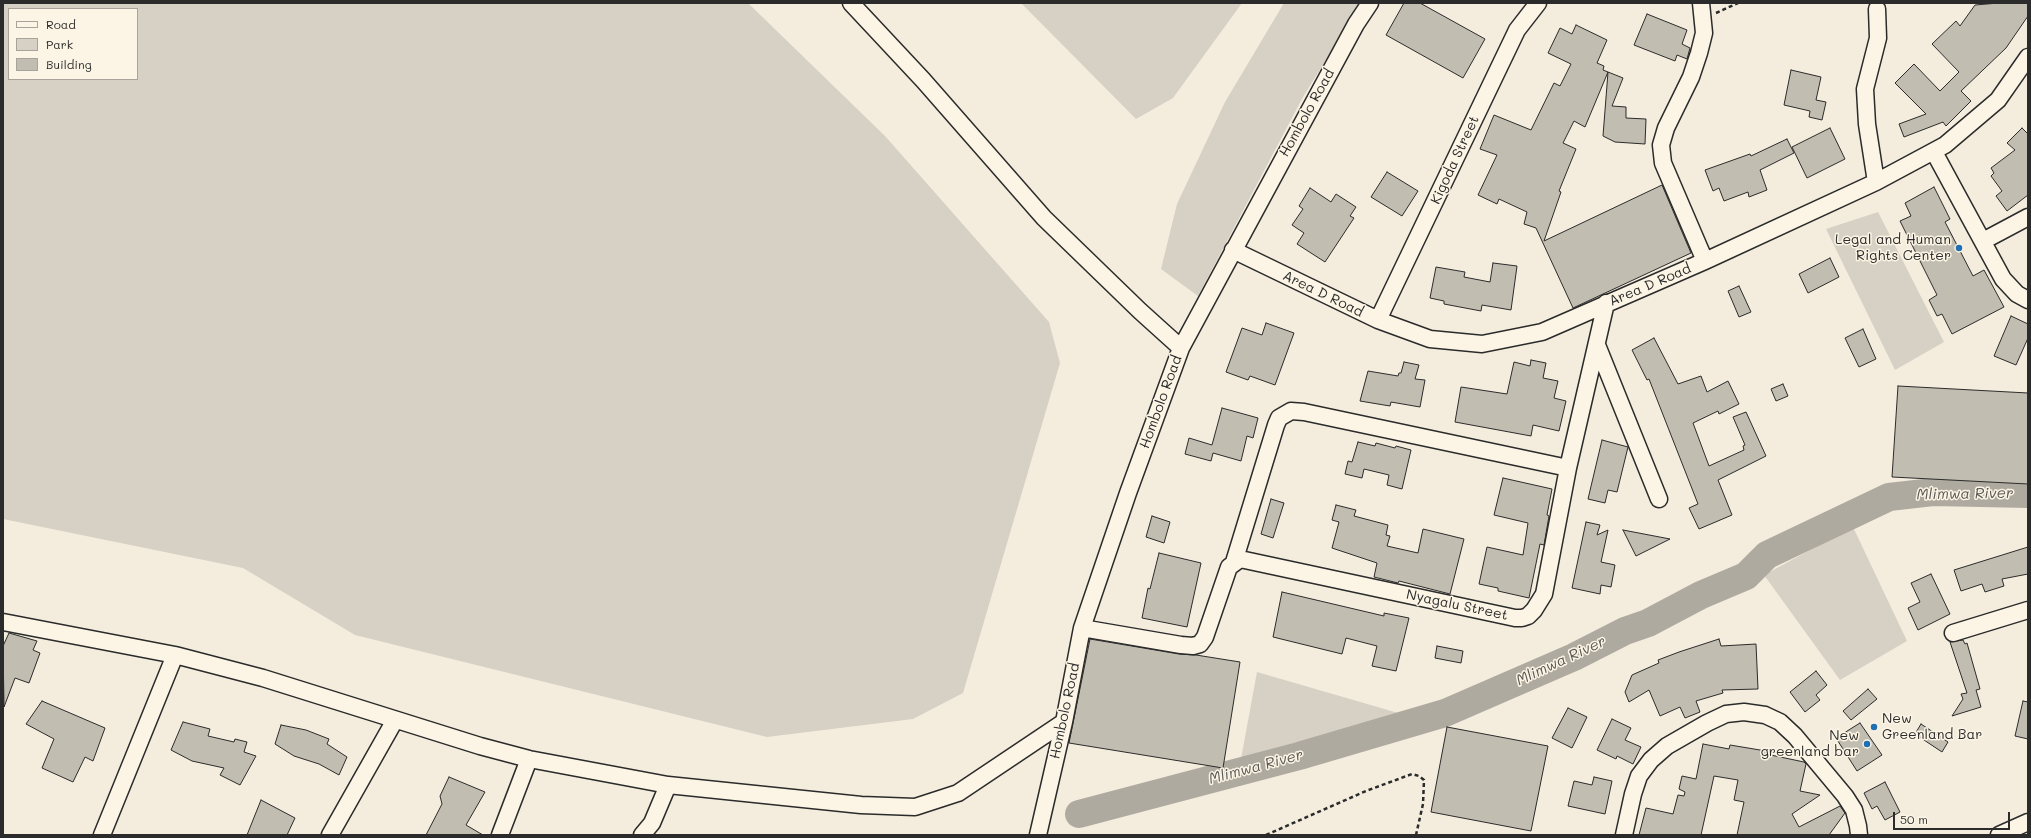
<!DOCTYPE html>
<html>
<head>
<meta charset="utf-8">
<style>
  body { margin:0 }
  #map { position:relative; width:2031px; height:838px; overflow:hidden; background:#f4edde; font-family:Mali,sans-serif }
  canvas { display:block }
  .frame { position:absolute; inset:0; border:4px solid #2b2b2b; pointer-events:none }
  .legend { position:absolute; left:8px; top:8px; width:130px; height:72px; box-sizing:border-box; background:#fcf5e5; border:1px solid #a8a49b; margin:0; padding:5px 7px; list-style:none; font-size:12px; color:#2b2b2b }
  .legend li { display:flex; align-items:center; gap:8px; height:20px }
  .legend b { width:20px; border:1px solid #a8a49b }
  .scale { position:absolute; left:1893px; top:812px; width:117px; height:18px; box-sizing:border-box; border:2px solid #2b2b2b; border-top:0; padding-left:5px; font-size:12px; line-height:14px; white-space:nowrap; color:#2b2b2b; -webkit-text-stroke:3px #fcf5e5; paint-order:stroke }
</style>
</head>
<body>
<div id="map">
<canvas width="2031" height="838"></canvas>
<div class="frame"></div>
<ul class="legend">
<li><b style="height:5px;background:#fcf5e5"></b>Road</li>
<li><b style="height:11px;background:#d6d1c4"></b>Park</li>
<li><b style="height:11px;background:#c2bdb1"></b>Building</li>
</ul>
<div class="scale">50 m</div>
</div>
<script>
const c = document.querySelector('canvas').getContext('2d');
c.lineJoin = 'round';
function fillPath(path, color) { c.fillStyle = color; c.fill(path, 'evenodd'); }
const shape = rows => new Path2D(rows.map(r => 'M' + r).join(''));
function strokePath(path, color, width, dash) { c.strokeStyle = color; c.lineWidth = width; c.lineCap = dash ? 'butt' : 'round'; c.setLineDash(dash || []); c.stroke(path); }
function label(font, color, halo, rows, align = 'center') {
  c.font = font + ' Mali,sans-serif'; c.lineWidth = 3; c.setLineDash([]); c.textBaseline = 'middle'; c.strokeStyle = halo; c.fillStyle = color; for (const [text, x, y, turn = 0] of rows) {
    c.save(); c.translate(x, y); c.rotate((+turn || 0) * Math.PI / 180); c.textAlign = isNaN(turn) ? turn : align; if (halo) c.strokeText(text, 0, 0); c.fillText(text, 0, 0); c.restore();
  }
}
fillPath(shape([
  [3,3,748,3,885,136,1049,322,1060,363,963,693,913,719,767,737,355,635,243,568,3,519],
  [9,9,137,9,137,79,9,79],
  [1021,3,1242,3,1173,98,1136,119],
  [1284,3,1361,3,1303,97,1198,296,1161,269,1177,204,1225,102],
  [1878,212,1944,342,1895,370,1826,229],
  [1853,527,1907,641,1840,680,1764,575],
  [1257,672,1405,715,1241,759]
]), '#d6d1c4');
strokePath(shape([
  [1079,814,1299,756,1445,713,1574,657,1625,631,1648,623,1701,595,1746,576,1767,555,1889,497,1933,492,2028,494]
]), '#afaaa0', 28);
const building = shape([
  [1404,3,1420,3,1485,39,1463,78,1386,35,1404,3],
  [1999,3,2028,3,2028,16,2006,48,1961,91,1971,101,1946,126,1943,122,1904,137,1899,124,1926,114,1895,83,1914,64,1940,91,1959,72,1932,44,1956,21,1960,26,1975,5,1999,3],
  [1647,14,1687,30,1682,44,1690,48,1687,59,1677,55,1675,61,1634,45,1647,14],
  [1576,25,1607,40,1597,63,1604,66,1603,70,1623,78,1612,106,1626,107,1626,118,1646,119,1645,144,1615,142,1603,136,1608,72,1585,127,1574,121,1563,143,1576,149,1559,191,1561,192,1544,241,1662,185,1691,253,1573,308,1536,228,1524,224,1527,212,1499,199,1497,204,1478,195,1497,155,1480,149,1494,115,1531,130,1554,83,1560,86,1571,64,1548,53,1560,28,1572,34,1576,25],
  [1791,70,1821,77,1816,100,1826,102,1822,120,1809,117,1810,111,1784,105,1791,70],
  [1830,128,1845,159,1807,178,1792,147,1830,128],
  [2022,128,2028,134,2028,195,2007,211,1996,196,2002,191,1991,176,1994,173,1991,168,2015,150,2007,143,2022,128],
  [1787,139,1794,153,1760,170,1767,190,1749,197,1748,192,1724,201,1719,188,1713,191,1705,170,1750,154,1751,156,1787,139],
  [1387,172,1418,191,1402,216,1371,197,1387,172],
  [1934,187,1950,219,1945,222,1973,276,1984,270,2004,307,1952,334,1942,314,1937,316,1929,300,1937,295,1900,221,1911,216,1905,203,1934,187],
  [1310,188,1331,202,1336,194,1356,207,1350,216,1354,218,1325,262,1297,244,1304,233,1292,225,1303,209,1299,206,1310,188],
  [1830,258,1839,277,1808,293,1799,274,1830,258],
  [1493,263,1517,266,1511,310,1482,305,1481,311,1444,304,1444,301,1430,298,1436,267,1465,272,1464,277,1490,282,1493,263],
  [1739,286,1751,312,1739,317,1728,291,1739,286],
  [2011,316,2028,324,2028,338,2016,365,1994,356,2011,316],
  [1266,323,1294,333,1275,385,1250,376,1248,380,1226,372,1242,328,1262,335,1266,323],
  [1863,329,1876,359,1859,367,1845,338,1863,329],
  [1654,338,1678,384,1701,376,1707,392,1728,381,1739,404,1719,414,1718,411,1693,423,1709,466,1744,450,1743,446,1745,445,1733,417,1746,412,1766,456,1718,480,1732,515,1699,529,1689,508,1698,504,1649,379,1647,380,1632,350,1654,338],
  [1531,360,1546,363,1543,378,1558,381,1554,398,1566,401,1559,431,1533,425,1531,436,1455,422,1461,387,1507,394,1514,362,1530,366,1531,360],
  [1404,362,1419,365,1415,379,1425,380,1420,407,1391,402,1390,406,1360,401,1368,371,1398,376,1399,373,1401,373,1404,362],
  [1783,384,1788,396,1776,401,1771,389,1783,384],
  [1898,386,2028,393,2028,484,1892,477,1898,386],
  [1222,408,1258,418,1253,438,1247,436,1241,461,1213,453,1211,461,1185,454,1189,438,1212,445,1222,408],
  [1602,440,1628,447,1617,492,1608,490,1605,503,1588,499,1602,440],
  [1358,442,1375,446,1376,443,1395,448,1396,446,1411,450,1402,489,1387,485,1389,475,1364,469,1362,478,1345,474,1348,461,1352,462,1358,442],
  [1503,478,1552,489,1547,515,1549,516,1544,545,1540,544,1529,598,1498,591,1498,588,1479,584,1487,547,1523,555,1528,523,1494,515,1503,478],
  [1271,499,1284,503,1273,538,1261,534,1271,499],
  [1336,505,1356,510,1354,516,1388,525,1386,535,1390,536,1387,546,1418,553,1423,529,1464,539,1450,594,1399,581,1398,583,1374,577,1377,563,1332,548,1339,522,1332,520,1336,505],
  [1152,516,1170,522,1164,543,1146,537,1152,516],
  [1586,522,1600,525,1597,535,1608,530,1601,562,1615,565,1611,587,1601,585,1600,594,1572,588,1586,522],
  [1623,530,1670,539,1636,556,1623,530],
  [2028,547,2028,574,2002,579,2004,586,1985,592,1982,584,1961,591,1954,570,2028,547],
  [1159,553,1201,563,1187,627,1142,618,1148,588,1150,589,1159,553],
  [1931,574,1950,614,1918,630,1908,608,1920,602,1911,583,1931,574],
  [1282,592,1384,616,1384,613,1409,618,1396,671,1372,666,1377,646,1346,638,1342,654,1273,637,1282,592],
  [9,633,37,641,33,650,40,653,29,683,15,678,4,707,3,646,9,633],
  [1090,639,1179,654,1196,655,1240,662,1223,768,1069,743,1090,639],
  [1719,639,1721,646,1756,644,1758,689,1722,690,1723,693,1696,701,1700,712,1685,718,1680,707,1660,716,1649,690,1629,702,1625,692,1632,675,1659,663,1658,660,1679,652,1719,639],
  [1963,640,1965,644,1967,643,1980,689,1976,690,1981,707,1952,716,1963,699,1961,694,1967,693,1950,642,1963,640],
  [1437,646,1463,651,1461,663,1435,658,1437,646],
  [1816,671,1827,685,1816,695,1820,700,1805,712,1790,692,1816,671],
  [1868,689,1877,699,1851,720,1843,711,1868,689],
  [42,701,105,728,93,761,85,757,73,782,42,768,54,739,26,724,42,701],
  [2023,701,2028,702,2028,739,2015,736,2023,701],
  [1568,708,1587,717,1572,748,1552,738,1568,708],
  [1612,719,1631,728,1625,740,1641,747,1633,764,1617,756,1616,759,1597,750,1612,719],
  [183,722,210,729,208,736,234,742,235,739,247,742,244,752,256,756,240,785,220,775,224,768,192,761,171,750,183,722],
  [1860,723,1882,755,1857,771,1836,738,1860,723],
  [1921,724,1948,742,1942,752,1915,734,1921,724],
  [281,725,306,730,329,739,327,744,347,757,339,775,319,764,294,756,275,744,281,725],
  [1447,727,1548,746,1531,831,1431,812,1447,727],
  [1703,744,1729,749,1730,745,1766,751,1766,754,1804,762,1806,764,1800,791,1820,795,1792,814,1799,827,1840,806,1845,813,1829,835,1737,835,1744,802,1734,800,1738,780,1714,776,1701,835,1639,835,1646,808,1673,814,1678,795,1684,796,1685,792,1679,789,1682,776,1696,779,1703,744],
  [449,777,485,792,466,825,483,835,426,835,442,804,440,796,449,777],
  [1594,777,1612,781,1605,814,1568,806,1574,781,1592,785,1594,777],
  [1885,782,1900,812,1885,820,1877,806,1872,809,1864,793,1885,782],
  [261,800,295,818,287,835,247,835,261,800]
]);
fillPath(building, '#c2bdb1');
strokePath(building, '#2b2b2b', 1);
const minor = shape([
  [851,3,923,80,1044,218,1140,311,1181,348],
  [1701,3,1704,33,1699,53,1691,77,1666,128,1661,145,1663,163,1705,261],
  [1934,152,2003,279,2017,294,2028,300],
  [1876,182,1867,124,1865,89,1878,38,1877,9],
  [1983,241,2028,217],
  [1233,250,1378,320,1430,339,1482,344,1542,332,1705,261,1876,182,1945,145,1998,100,2028,57],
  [1378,320,1517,30,1538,3],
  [1597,345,1659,499],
  [1234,562,1276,425,1279,418,1291,411,1304,412,1568,468],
  [3,622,175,655,263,678,480,746,529,759,668,785,861,805,915,807,958,793,1064,722],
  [1082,628,1181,645,1193,646,1200,644,1205,637,1229,567,1240,559,1515,618,1522,618,1528,616,1534,610,1544,594,1568,468,1606,303],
  [1953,633,2028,610],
  [102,835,175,655],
  [330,835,395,720],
  [500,835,529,759],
  [642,835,652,823,668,785],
  [1038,835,1064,722,1082,628,1128,493,1181,348,1356,24,1370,3],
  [1624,835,1633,794,1639,776,1651,760,1667,746,1707,723,1726,714,1744,712,1765,715,1780,722,1795,736,1845,796,1854,810,1858,826,1859,835],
  [1999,835,2028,822]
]);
strokePath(minor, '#2b2b2b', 19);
strokePath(shape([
  [1716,13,1738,3],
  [1266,835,1366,791,1412,774,1419,776,1424,780,1423,804,1416,835]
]), '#2b2b2b', 2.5, [4, 3]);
strokePath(minor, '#fcf5e5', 16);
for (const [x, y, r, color] of [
  [1959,248,4,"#1f6fb2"],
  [1874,727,4,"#1f6fb2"],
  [1867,744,4,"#1f6fb2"]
]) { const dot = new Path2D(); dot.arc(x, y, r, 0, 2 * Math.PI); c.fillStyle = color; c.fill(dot); strokePath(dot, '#fcf5e5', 1.5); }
label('14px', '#2b2b2b', '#fcf5e5', [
  ["Hombolo Road",1307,113,-61],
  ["Kigoda Street",1455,160,-65],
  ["Area D Road",1650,285,-23],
  ["Area D Road",1323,294,26],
  ["Hombolo Road",1161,402,-70],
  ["Nyagalu Street",1457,605,12],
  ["Hombolo Road",1065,711,-78]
]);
label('14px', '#2b2b2b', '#fcf5e5', [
  ["Legal and Human",1951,240],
  ["Rights Center",1951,256],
  ["New",1882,719,"left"],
  ["Greenland Bar",1882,735,"left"],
  ["New",1859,736],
  ["greenland bar",1859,752]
], 'right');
label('italic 15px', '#595754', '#fcf5e5', [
  ["Mlimwa River",1965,494,-1],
  ["Mlimwa River",1561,661,-25],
  ["Mlimwa River",1256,767,-15]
]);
</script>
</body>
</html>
